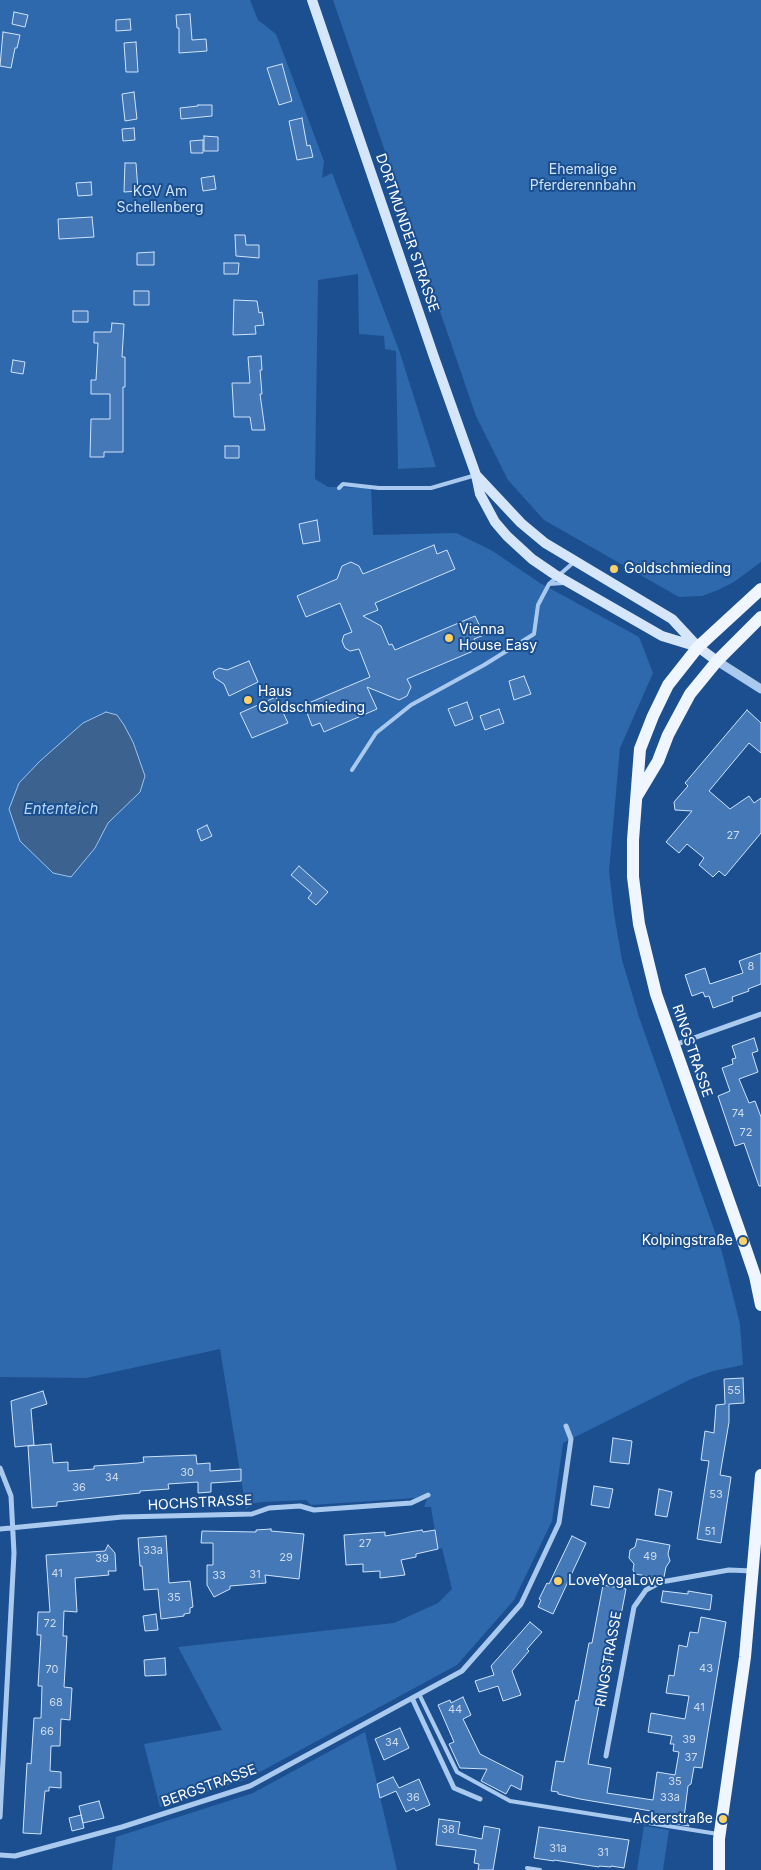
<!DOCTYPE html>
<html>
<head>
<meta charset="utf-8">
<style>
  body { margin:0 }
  canvas { display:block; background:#1b4f8f }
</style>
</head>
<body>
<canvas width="761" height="1870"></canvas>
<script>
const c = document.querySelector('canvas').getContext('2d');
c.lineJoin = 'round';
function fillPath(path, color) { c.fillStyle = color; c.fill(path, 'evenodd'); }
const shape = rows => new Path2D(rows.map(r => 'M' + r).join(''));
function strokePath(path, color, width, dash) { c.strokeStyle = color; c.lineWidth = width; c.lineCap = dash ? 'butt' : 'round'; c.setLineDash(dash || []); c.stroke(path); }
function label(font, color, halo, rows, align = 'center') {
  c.font = font + ' Inter,sans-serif'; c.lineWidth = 4; c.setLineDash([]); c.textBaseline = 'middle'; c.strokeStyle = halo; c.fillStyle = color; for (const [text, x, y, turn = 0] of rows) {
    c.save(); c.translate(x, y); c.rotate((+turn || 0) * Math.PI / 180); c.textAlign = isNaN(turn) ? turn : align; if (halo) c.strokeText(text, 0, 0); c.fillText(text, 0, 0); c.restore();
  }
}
fillPath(shape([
  [0,0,250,0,258,20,276,34,324,161,322,178,332,173,399,350,436,467,398,469,396,351,385,349,384,336,359,334,358,274,318,280,315,479,328,487,371,488,373,535,456,533,491,550,540,583,639,637,653,673,620,748,609,871,614,914,622,960,639,1017,722,1252,740,1324,743,1365,713,1371,691,1379,563,1443,552,1521,514,1600,457,1665,247,1779,160,1807,144,1744,222,1730,178,1647,394,1623,438,1603,452,1589,442,1548,438,1549,431,1507,424,1507,427,1499,430,1497,427,1492,415,1498,311,1505,306,1500,264,1502,255,1503,246,1509,220,1349,86,1378,0,1377],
  [333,0,761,0,761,562,734,582,718,590,702,596,679,597,544,520,508,480,476,416],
  [365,1732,397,1870,112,1870,116,1837,253,1793],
  [644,1826,669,1830,663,1870,637,1870]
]), '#2e69ad');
const water = shape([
  [106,712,117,715,124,725,133,742,145,776,140,792,108,823,95,848,71,877,53,873,20,841,9,809,19,783,40,761,83,723,106,712]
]);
fillPath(water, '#3c6290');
strokePath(water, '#9cc4f0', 1);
const building = shape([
  [14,12,28,15,25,27,12,24,14,12],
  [190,14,192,40,206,39,207,51,179,53,179,28,177,28,176,15,190,14],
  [130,19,131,30,116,31,116,20,130,19],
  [3,32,20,35,17,48,15,48,11,68,0,66,3,32],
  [136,42,138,72,126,72,124,43,136,42],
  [282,64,292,101,279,105,267,68,282,64],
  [134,92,137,119,125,121,122,94,134,92],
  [198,105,212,105,212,116,181,119,180,108,198,106,198,105],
  [302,118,307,146,310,145,313,157,297,160,289,121,302,118],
  [134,128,135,140,123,141,122,129,134,128],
  [204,136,218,137,218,151,204,151,204,136],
  [203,140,203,153,191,153,190,141,203,140],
  [125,163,136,163,138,191,124,192,125,163],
  [214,176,216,189,203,191,201,178,214,176],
  [91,182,92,195,78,196,76,183,91,182],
  [92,217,94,237,59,239,58,219,92,217],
  [235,235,245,235,246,245,259,245,259,258,236,256,235,235],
  [154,252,154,265,137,265,137,253,154,252],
  [224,263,239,263,238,274,224,274,224,263],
  [134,291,149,291,149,305,134,305,134,291],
  [234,300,257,301,259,313,262,312,264,325,255,326,256,334,233,335,234,300],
  [73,311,88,311,88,322,73,322,73,311],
  [112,323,124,324,122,357,125,357,125,387,123,387,123,452,104,452,104,457,90,457,91,419,110,419,110,394,91,394,91,380,96,380,98,343,94,343,94,332,111,332,112,323],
  [261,356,262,370,260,370,262,394,260,394,265,430,252,430,250,417,234,417,232,383,250,383,248,357,261,356],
  [13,360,25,362,23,374,11,372,13,360],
  [225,446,239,446,239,458,225,458,225,446],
  [317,520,320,541,303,544,299,524,317,520],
  [434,545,437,554,447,550,455,569,375,603,378,610,363,616,381,626,389,645,392,644,395,650,475,616,484,635,474,639,478,649,407,679,411,687,407,696,399,700,367,687,377,709,324,732,320,723,312,726,304,705,370,677,359,649,350,651,345,648,342,641,344,635,352,632,340,603,306,617,297,596,337,579,342,566,351,562,359,566,363,574,434,545],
  [249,661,258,682,229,696,224,684,215,678,213,672,219,668,227,670,249,661],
  [524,676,531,694,514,700,509,681,524,676],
  [276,697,288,723,252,738,240,713,276,697],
  [467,702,473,719,455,726,448,709,467,702],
  [499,709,504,723,485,730,480,716,499,709],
  [747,710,761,723,761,753,749,743,709,791,730,809,749,796,754,803,761,798,761,833,725,876,719,871,713,877,699,865,704,858,687,844,679,853,666,842,692,811,675,810,674,802,688,786,685,783,747,710],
  [207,825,212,836,201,841,197,830,207,825],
  [299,866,328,892,316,905,308,898,312,893,291,875,299,866],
  [761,953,761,984,748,989,749,991,732,997,733,1001,713,1008,709,996,705,997,703,992,692,996,685,975,705,968,710,984,743,973,739,961,761,953],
  [754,1038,758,1051,752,1053,758,1072,739,1079,749,1103,755,1101,761,1117,761,1186,759,1186,744,1143,735,1146,718,1096,730,1091,722,1068,733,1064,732,1059,736,1058,732,1046,754,1038],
  [743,1378,744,1403,729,1404,729,1422,720,1475,731,1477,721,1543,697,1539,709,1461,701,1460,705,1431,714,1433,716,1405,725,1404,724,1379,743,1378],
  [43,1391,47,1404,31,1409,34,1445,15,1447,11,1401,43,1391],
  [613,1438,632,1441,629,1464,610,1462,613,1438],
  [51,1444,53,1463,68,1462,68,1471,94,1469,94,1466,138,1463,144,1462,143,1457,196,1455,197,1464,210,1463,210,1471,241,1469,241,1481,211,1483,211,1492,198,1493,198,1482,168,1484,169,1489,140,1491,140,1493,57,1502,57,1506,32,1508,28,1446,51,1444],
  [594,1486,613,1489,609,1508,591,1505,594,1486],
  [659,1489,672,1492,667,1517,655,1515,659,1489],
  [271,1529,271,1531,304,1534,299,1579,265,1575,266,1583,230,1586,230,1589,214,1597,207,1585,207,1565,213,1565,213,1543,201,1543,202,1531,256,1532,256,1530,271,1529],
  [422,1530,423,1532,435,1530,438,1549,416,1554,416,1557,401,1560,405,1575,380,1578,380,1571,363,1572,363,1564,346,1565,344,1535,385,1532,385,1536,422,1530],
  [166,1536,169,1583,190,1581,193,1607,190,1608,190,1613,184,1614,184,1616,161,1619,158,1589,144,1590,142,1566,140,1566,138,1538,166,1536],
  [572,1536,586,1543,553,1614,538,1607,541,1600,539,1599,547,1583,549,1584,572,1536],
  [637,1539,670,1545,668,1554,670,1561,666,1567,664,1577,659,1578,635,1574,633,1570,634,1564,629,1558,630,1550,635,1547,637,1539],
  [108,1545,115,1553,116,1571,108,1571,109,1575,75,1578,77,1612,64,1611,63,1636,67,1636,64,1687,72,1688,70,1720,61,1719,60,1746,51,1746,50,1771,61,1772,61,1788,49,1787,49,1791,45,1791,41,1834,23,1833,27,1763,31,1764,34,1718,41,1718,42,1686,38,1686,41,1635,37,1635,38,1612,50,1612,46,1555,105,1551,108,1545],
  [603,1585,626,1589,618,1631,615,1631,605,1689,602,1689,588,1764,611,1768,607,1793,653,1800,657,1772,675,1775,679,1752,673,1751,674,1744,670,1744,672,1736,648,1732,651,1713,685,1719,689,1696,666,1693,669,1675,674,1676,679,1645,687,1647,690,1632,698,1633,701,1617,726,1622,702,1768,694,1767,691,1784,688,1786,684,1818,689,1826,650,1819,651,1811,580,1799,558,1794,558,1792,551,1791,556,1761,564,1762,576,1700,578,1701,589,1643,592,1643,603,1585],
  [663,1591,688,1594,688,1591,712,1595,710,1610,661,1602,663,1591],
  [156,1614,158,1630,145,1631,143,1616,156,1614],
  [530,1622,542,1632,527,1649,529,1651,512,1671,521,1695,503,1701,498,1686,479,1692,475,1681,494,1675,491,1666,530,1622],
  [165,1658,166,1675,145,1676,144,1660,165,1658],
  [463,1697,471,1715,463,1719,480,1754,523,1776,521,1790,511,1785,506,1794,481,1781,487,1769,460,1768,449,1744,454,1742,438,1705,450,1700,451,1703,463,1697],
  [400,1728,409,1748,384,1760,375,1739,400,1728],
  [393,1777,399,1788,419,1779,430,1805,416,1811,414,1808,406,1812,396,1791,380,1798,377,1784,393,1777],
  [99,1801,104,1818,83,1823,79,1806,99,1801],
  [81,1815,84,1828,72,1831,69,1818,81,1815],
  [439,1819,460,1822,458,1834,482,1839,484,1826,500,1829,493,1870,478,1870,479,1864,474,1863,476,1850,436,1845,439,1819],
  [539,1827,629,1840,624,1868,611,1866,611,1867,599,1866,599,1867,554,1860,554,1861,534,1858,539,1827]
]);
fillPath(building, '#4478b7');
strokePath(building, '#cfe3fa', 1);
strokePath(shape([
  [339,488,343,484,379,488,431,488,476,475],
  [549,584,564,583],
  [352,770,376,733,411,705,484,665,534,634,538,605,549,584,574,562],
  [419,1694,457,1772,510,1801,718,1834],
  [527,1868,540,1870]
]), '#a9c9ee', 4);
strokePath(shape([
  [674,1045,761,1014],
  [0,1468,11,1496,14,1553,0,1817],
  [0,1529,122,1517,252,1514,269,1508,300,1506,314,1510,411,1503,428,1495],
  [412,1698,454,1788,480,1799],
  [606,1756,634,1607,646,1590,661,1582,729,1570,753,1571],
  [0,1855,15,1856,122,1827,250,1786,462,1671,521,1604,559,1523,571,1439,566,1426]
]), '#a9c9ee', 5);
strokePath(shape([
  [717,661,761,689]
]), '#a9c9ee', 9);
strokePath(shape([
  [312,0,434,357,476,475,480,494,495,522,507,536,532,559,554,574,662,636,698,647],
  [476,475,521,523,545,543,672,619,698,647,717,661]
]), '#d6e6fa', 10);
strokePath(shape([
  [761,589,698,647,668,685,653,716,640,749,633,840,633,877,639,924,656,994,743,1241,755,1276,761,1305],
  [637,796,658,761,668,735,690,694,717,661,761,617],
  [719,1870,719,1839,745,1657,761,1475]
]), '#f0f6ff', 12);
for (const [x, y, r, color] of [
  [614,569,5,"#ffd166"],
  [449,638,5,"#ffd166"],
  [248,700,5,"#ffd166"],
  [743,1241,5,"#ffd166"],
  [558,1581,5,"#ffd166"],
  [723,1819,5,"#ffd166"]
]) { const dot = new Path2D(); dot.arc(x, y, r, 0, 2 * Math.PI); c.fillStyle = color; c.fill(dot); strokePath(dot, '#1b4f8f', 2); }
label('11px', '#d0dded', null, [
  ["27",733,836],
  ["8",751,967],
  ["74",738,1114],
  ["72",746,1133],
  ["55",734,1391],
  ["30",187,1473],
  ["34",112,1478],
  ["36",79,1488],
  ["53",716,1495],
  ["51",710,1532],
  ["27",365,1544],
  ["33a",153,1551],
  ["49",650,1557],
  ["29",286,1558],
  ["39",102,1559],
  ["41",57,1574],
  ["31",255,1575],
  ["33",219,1576],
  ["35",174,1598],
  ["72",50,1624],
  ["43",706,1669],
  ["70",52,1670],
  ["68",56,1703],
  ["41",699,1708],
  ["44",455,1710],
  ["66",47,1732],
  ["39",689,1740],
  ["34",392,1743],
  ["37",691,1758],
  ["35",675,1782],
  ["36",413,1798],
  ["33a",670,1798],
  ["38",448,1830],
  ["31a",558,1849],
  ["31",603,1853]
]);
label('14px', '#cfe3fa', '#1b4f8f', [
  ["Ehemalige",583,170],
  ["Pferderennbahn",583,186],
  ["KGV Am",160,192],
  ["Schellenberg",160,208]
]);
label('14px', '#fff', '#1b4f8f', [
  ["DORTMUNDER STRASSE",407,233,71],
  ["RINGSTRASSE",692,1051,71],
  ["HOCHSTRASSE",200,1503,-3],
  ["RINGSTRASSE",609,1659,-80],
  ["BERGSTRASSE",209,1786,-20]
]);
label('14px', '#fff', '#1b4f8f', [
  ["Goldschmieding",624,569],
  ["Vienna",459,630],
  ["House Easy",459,646],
  ["Haus",258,692],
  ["Goldschmieding",258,708],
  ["Kolpingstraße",733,1241,"right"],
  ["LoveYogaLove",568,1581],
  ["Ackerstraße",713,1819,"right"]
], 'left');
label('italic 15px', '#b5d3f5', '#1b4f8f', [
  ["Ententeich",61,809]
]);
</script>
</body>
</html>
